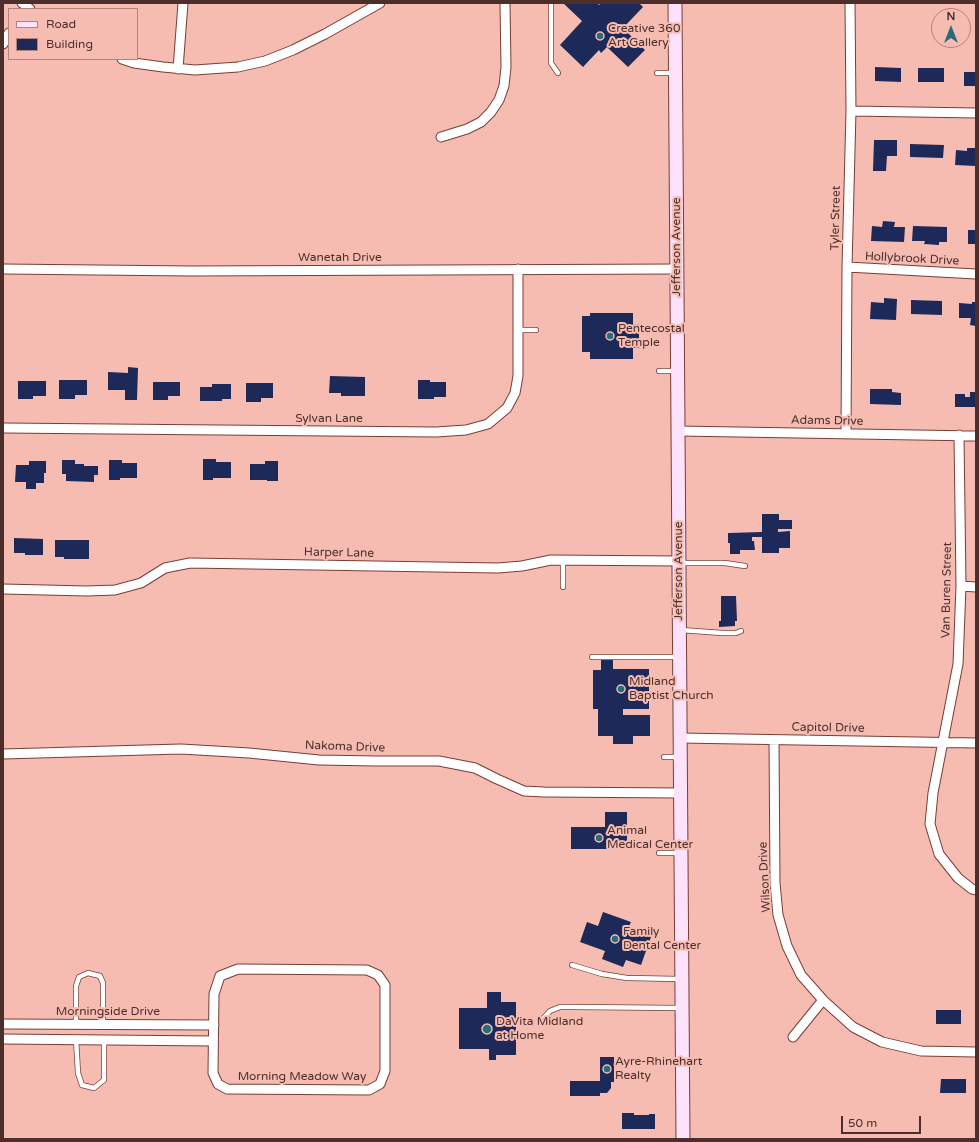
<!DOCTYPE html>
<html>
<head>
<meta charset="utf-8">
<style>
  body { margin:0 }
  #map { position:relative; width:979px; height:1142px; overflow:hidden; background:#f6bcb2; font-family:"Varela Round",sans-serif }
  canvas { display:block }
  .frame { position:absolute; inset:0; border:4px solid #4c2f2a; pointer-events:none }
  .legend { position:absolute; left:8px; top:8px; width:130px; height:52px; box-sizing:border-box; background:#f6bcb2; border:1px solid #b2847c; margin:0; padding:5px 7px; list-style:none; font-size:12px; color:#4c2f2a }
  .legend li { display:flex; align-items:center; gap:8px; height:20px }
  .legend b { width:20px; border:1px solid #b2847c }
  .north { position:absolute; left:931px; top:8px; width:40px; height:40px; box-sizing:border-box; background:#f6bcb2; border:1px solid #b2847c; border-radius:50%; rotate:0deg; font-size:11px; font-weight:700; line-height:16px; text-align:center; color:#4c2f2a }
  .north::after { content:''; display:block; margin:auto; width:14px; height:18px; background:#256d78; clip-path:polygon(50% 0,100% 100%,50% 72%,0 100%) }
  .scale { position:absolute; left:841px; top:1116px; width:80px; height:18px; box-sizing:border-box; border:2px solid #4c2f2a; border-top:0; padding-left:5px; font-size:12px; line-height:14px; white-space:nowrap; color:#4c2f2a; -webkit-text-stroke:3px #f6bcb2; paint-order:stroke }
</style>
</head>
<body>
<div id="map">
<canvas width="979" height="1142"></canvas>
<div class="frame"></div>
<ul class="legend">
<li><b style="height:5px;background:#fee1fb"></b>Road</li>
<li><b style="height:11px;background:#1d2958"></b>Building</li>
</ul>
<div class="north">N</div>
<div class="scale">50 m</div>
</div>
<script>
const c = document.querySelector('canvas').getContext('2d');
c.lineJoin = 'round';
function fillPath(path, color) { c.fillStyle = color; c.fill(path, 'evenodd'); }
const shape = rows => new Path2D(rows.map(r => 'M' + r).join(''));
function strokePath(path, color, width, dash) { c.strokeStyle = color; c.lineWidth = width; c.lineCap = dash ? 'butt' : 'round'; c.setLineDash(dash || []); c.stroke(path); }
function label(font, color, halo, rows, align = 'center') {
  c.font = font + ' "Varela Round",sans-serif'; c.lineWidth = 4; c.setLineDash([]); c.textBaseline = 'middle'; c.strokeStyle = halo; c.fillStyle = color; for (const [text, x, y, turn = 0] of rows) {
    c.save(); c.translate(x, y); c.rotate((+turn || 0) * Math.PI / 180); c.textAlign = isNaN(turn) ? turn : align; if (halo) c.strokeText(text, 0, 0); c.fillText(text, 0, 0); c.restore();
  }
}
fillPath(shape([
  [563,3,597,3,599,5,601,3,639,3,643,7,623,28,645,50,628,67,607,47,601,53,599,50,583,67,560,45,582,21],
  [875,67,901,68,901,82,875,81],
  [918,68,944,68,944,82,918,82],
  [964,72,976,72,976,86,964,86],
  [874,140,897,140,897,156,887,156,886,171,873,171],
  [910,144,944,145,943,158,910,157],
  [967,148,976,148,976,166,955,165,956,150,967,151],
  [883,221,895,222,894,227,905,227,904,242,871,241,872,226,882,227],
  [913,226,947,227,947,242,939,242,939,245,924,244,925,241,912,241],
  [968,230,976,230,976,244,968,244],
  [884,298,897,299,896,320,870,319,871,302,884,303],
  [911,300,942,301,942,315,911,314],
  [972,302,976,302,976,326,970,325,971,318,959,318,959,303,972,304],
  [590,313,633,313,633,324,639,324,639,348,633,348,633,359,590,359,590,352,582,352,582,316,590,316],
  [128,367,138,368,137,400,125,400,125,390,108,390,108,372,128,373],
  [330,376,365,377,365,396,341,396,341,393,329,393],
  [59,380,87,380,87,395,75,395,75,399,59,399],
  [418,380,430,380,430,382,446,382,446,397,434,397,434,399,418,399],
  [18,381,46,381,46,396,33,396,33,399,18,399],
  [153,382,180,382,180,396,168,396,168,400,153,400],
  [246,383,273,383,273,398,261,398,261,402,246,402],
  [212,384,231,384,231,399,222,399,222,401,200,401,200,387,212,387],
  [870,389,892,389,892,392,901,393,901,405,870,404],
  [970,392,976,392,976,407,955,407,955,394,965,394,965,397,970,397],
  [203,459,216,459,216,462,231,462,231,478,213,478,213,480,203,480],
  [62,460,75,460,75,464,84,464,84,466,98,466,98,475,94,475,94,482,66,481,66,474,62,474],
  [109,460,122,460,122,463,137,463,137,478,120,478,120,480,109,480],
  [29,461,46,461,46,473,44,473,44,483,36,483,36,489,26,489,26,482,15,482,16,465,29,465],
  [265,461,278,461,278,481,267,481,267,480,250,480,250,464,265,464],
  [762,514,779,514,779,520,792,520,792,529,778,529,778,532,790,531,790,548,779,548,779,553,762,553,762,537,752,537,752,541,754,541,755,550,740,550,740,554,730,554,730,543,728,543,728,533,762,532],
  [14,538,43,539,43,555,25,555,25,553,14,553],
  [55,540,89,540,89,559,64,559,64,557,55,557],
  [721,596,736,596,737,621,735,621,735,626,719,627,719,621,721,621],
  [601,659,613,659,613,669,649,669,649,709,623,709,623,715,650,715,650,736,633,736,633,744,613,744,613,736,598,736,598,709,593,709,593,670,601,670],
  [605,812,627,812,627,849,571,849,571,827,605,827],
  [603,912,631,922,628,929,651,937,641,965,626,960,623,967,602,959,605,951,580,942,587,922,598,926],
  [487,992,501,992,501,1002,516,1002,516,1055,496,1055,496,1060,489,1060,489,1049,459,1049,459,1008,487,1008],
  [936,1010,961,1010,961,1024,936,1024],
  [600,1057,614,1057,614,1082,611,1082,611,1088,607,1093,600,1093,600,1096,570,1096,570,1081,600,1081],
  [941,1079,966,1079,966,1093,940,1093],
  [622,1113,634,1113,634,1115,649,1115,649,1114,655,1114,655,1129,622,1129]
]), '#1d2958');
const lane = shape([
  [551,3,551,63,558,73],
  [657,73,674,73],
  [518,330,536,330],
  [659,371,676,371],
  [563,560,563,587],
  [681,563,725,563,745,566],
  [681,630,722,633,736,633,741,631],
  [592,657,678,657],
  [664,757,678,757],
  [659,853,679,853],
  [572,965,602,974,627,978,680,979],
  [541,1021,550,1011,560,1007,574,1007,680,1008],
  [76,1024,76,986,79,977,88,973,100,976,103,983,103,1024],
  [76,1039,78,1073,82,1085,94,1088,104,1080,104,1040],
  [662,1061,680,1061]
]);
const street = shape([
  [22,3,30,9],
  [3,44,9,33],
  [122,59,134,63,163,67,195,70,238,67,265,61,293,50,325,34,380,3],
  [178,69,183,3],
  [851,111,976,113],
  [441,137,467,129,481,122,491,112,499,100,504,86,506,67,505,3],
  [847,267,976,274],
  [3,269,191,271,677,269],
  [3,428,436,432,466,430,488,424,507,408,515,393,518,376,518,269],
  [678,431,976,436],
  [846,433,847,267,851,111,850,3],
  [959,435,961,586,958,664,933,793,930,824,939,854,958,878,972,889,976,890],
  [961,586,976,587],
  [3,589,87,591,115,590,141,583,165,568,190,563,498,568,522,566,551,560,679,561],
  [680,738,976,743],
  [774,740,775,883,778,915,787,946,801,975,823,1000,853,1027,882,1042,921,1051,976,1052],
  [3,754,181,749,249,753,319,760,376,761,439,761,475,768,497,779,524,791,544,792,680,793],
  [238,969,367,970,378,975,385,985,385,1071,380,1084,369,1090,227,1089,218,1084,213,1073,214,994,220,976,238,969],
  [3,1024,214,1025],
  [793,1037,823,1000],
  [3,1039,213,1041]
]);
const secondary = shape([
  [675,3,683,1139]
]);
strokePath(lane, '#793d34', 6);
strokePath(street, '#793d34', 11);
strokePath(secondary, '#793d34', 15);
strokePath(lane, '#fff', 4.5);
strokePath(street, '#fff', 9);
strokePath(secondary, '#fee1fb', 13);
for (const [x, y, r, color] of [
  [600,36,4,"#256d78"],
  [610,336,4,"#256d78"],
  [621,689,4,"#256d78"],
  [599,838,4,"#256d78"],
  [615,939,4,"#256d78"],
  [487,1029,5,"#256d78"],
  [607,1069,4,"#256d78"]
]) { const dot = new Path2D(); dot.arc(x, y, r, 0, 2 * Math.PI); c.fillStyle = color; c.fill(dot); strokePath(dot, '#f6bcb2', 1.5); }
label('12px', '#4c2f2a', '#f6bcb2', [
  ["Creative 360",608,29],
  ["Art Gallery",608,43],
  ["Pentecostal",618,329],
  ["Temple",618,343],
  ["Midland",629,682],
  ["Baptist Church",629,696],
  ["Animal",607,831],
  ["Medical Center",607,845],
  ["Family",623,932],
  ["Dental Center",623,946],
  ["DaVita Midland",496,1022],
  ["at Home",496,1036],
  ["Ayre-Rhinehart",615,1062],
  ["Realty",615,1076]
], 'left');
label('12px', '#4c2f2a', '#f6bcb2', [
  ["Tyler Street",836,218,-89],
  ["Jefferson Avenue",677,247,-90],
  ["Wanetah Drive",340,258],
  ["Hollybrook Drive",912,259,3],
  ["Sylvan Lane",329,419],
  ["Adams Drive",827,421,1],
  ["Harper Lane",339,553,1],
  ["Jefferson Avenue",679,571,-90],
  ["Van Buren Street",947,590,-89],
  ["Capitol Drive",828,728,1],
  ["Nakoma Drive",345,747,2],
  ["Wilson Drive",765,877,-93],
  ["Morningside Drive",108,1012],
  ["Morning Meadow Way",302,1077]
]);
</script>
</body>
</html>
